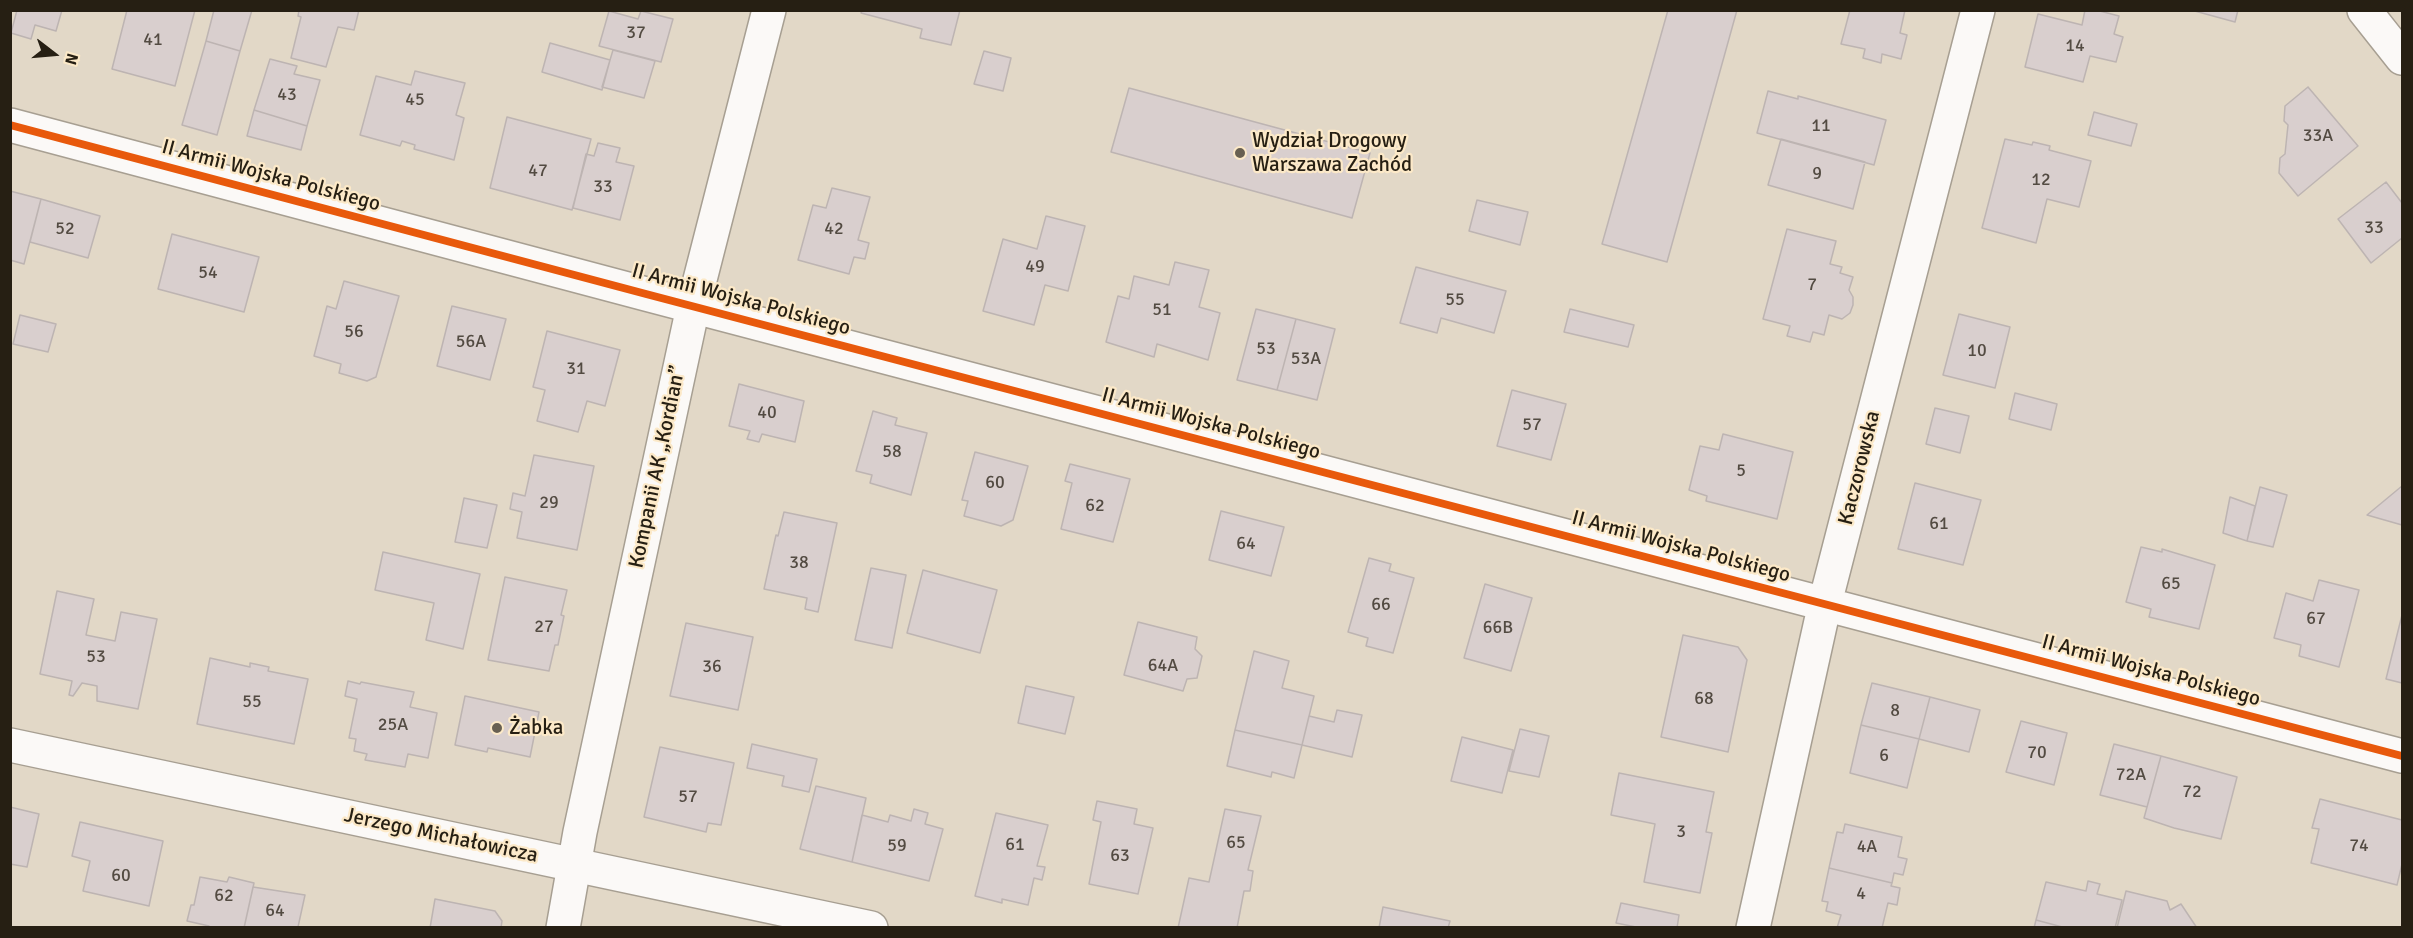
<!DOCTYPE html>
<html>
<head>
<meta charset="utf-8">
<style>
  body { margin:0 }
  #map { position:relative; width:2413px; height:938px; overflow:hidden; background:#e2d8c7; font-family:Signika,sans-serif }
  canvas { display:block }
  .frame { position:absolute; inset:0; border:12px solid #261f13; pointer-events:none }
  .north { position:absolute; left:24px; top:24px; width:60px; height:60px; -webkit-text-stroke:4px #fce9c8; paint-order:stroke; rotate:106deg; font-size:16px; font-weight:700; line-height:24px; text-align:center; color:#261f13 }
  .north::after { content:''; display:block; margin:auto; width:21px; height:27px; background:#261f13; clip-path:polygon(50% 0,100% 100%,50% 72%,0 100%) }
</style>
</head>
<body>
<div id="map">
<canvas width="2413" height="938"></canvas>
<div class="frame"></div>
<div class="north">N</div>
</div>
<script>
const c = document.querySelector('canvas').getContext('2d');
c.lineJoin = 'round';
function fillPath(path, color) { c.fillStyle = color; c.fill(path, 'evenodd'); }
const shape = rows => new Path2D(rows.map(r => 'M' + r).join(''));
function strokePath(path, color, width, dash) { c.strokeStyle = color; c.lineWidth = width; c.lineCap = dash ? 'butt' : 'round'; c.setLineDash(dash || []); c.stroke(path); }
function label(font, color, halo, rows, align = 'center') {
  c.font = font + ' Signika,sans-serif'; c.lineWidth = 4.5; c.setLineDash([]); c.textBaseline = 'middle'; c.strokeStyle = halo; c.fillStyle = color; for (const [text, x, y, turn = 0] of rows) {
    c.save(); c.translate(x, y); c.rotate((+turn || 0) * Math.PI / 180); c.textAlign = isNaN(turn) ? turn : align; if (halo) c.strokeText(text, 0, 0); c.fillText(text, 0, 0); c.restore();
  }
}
const building = shape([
  [17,10,62,10,56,31,35,25,31,39,11,33,17,10],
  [127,10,195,10,175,86,112,69,127,10],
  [214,10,252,10,240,51,206,41,214,10],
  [299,10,359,10,354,30,338,27,326,67,291,58,301,17,298,16,299,10],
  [862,10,960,10,951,45,920,38,922,29,861,13,862,10],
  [1668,10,1737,10,1667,262,1602,244,1668,10],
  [1850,10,1905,10,1900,33,1907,35,1901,59,1882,54,1881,63,1863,58,1865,49,1841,44,1850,10],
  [2085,10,2096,10,2119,16,2114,34,2123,37,2116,62,2090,56,2083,82,2025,67,2038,14,2082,25,2085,10],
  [2191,10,2238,10,2235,22,2191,10],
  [609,11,638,19,641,11,673,19,661,62,599,46,609,11],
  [206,41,240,51,217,135,182,125,206,41],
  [550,43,610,60,602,90,542,72,550,43],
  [613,50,655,61,644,98,602,87,613,50],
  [984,51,1011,58,1003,91,974,84,984,51],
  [270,59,297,66,294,74,320,80,307,126,254,110,270,59],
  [415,71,465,83,456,115,464,118,454,160,414,149,415,145,402,141,400,146,360,135,376,76,411,85,415,71],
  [2308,87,2358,146,2298,196,2279,173,2280,158,2285,154,2288,125,2284,121,2285,106,2308,87],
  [1129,88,1370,153,1352,218,1111,152,1129,88],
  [1768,91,1798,99,1798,96,1886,120,1874,165,1757,133,1768,91],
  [254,110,307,126,301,150,247,136,254,110],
  [2094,112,2137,124,2131,146,2088,135,2094,112],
  [507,117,591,139,572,210,490,188,507,117],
  [1781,139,1865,162,1853,209,1768,185,1781,139],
  [2005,139,2032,145,2033,142,2050,146,2049,150,2091,161,2079,207,2047,199,2036,243,1982,228,2005,139],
  [598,143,620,148,616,162,634,166,620,220,573,208,586,154,594,156,598,143],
  [2386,182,2402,203,2402,238,2371,263,2338,219,2386,182],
  [832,188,870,197,858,240,869,243,865,259,854,257,849,274,798,260,813,205,826,208,832,188],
  [10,191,41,199,24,264,10,260,10,191],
  [41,199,100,216,88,258,30,242,41,199],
  [1477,200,1528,212,1520,245,1469,231,1477,200],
  [1046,216,1085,226,1068,291,1045,285,1034,325,983,311,1003,239,1037,249,1046,216],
  [1787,229,1836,241,1830,264,1842,267,1840,273,1853,277,1849,290,1853,297,1853,305,1850,313,1842,319,1829,315,1824,335,1813,332,1810,342,1787,336,1790,326,1763,319,1787,229],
  [172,234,259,257,244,312,158,289,172,234],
  [1175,262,1209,270,1199,307,1220,313,1208,360,1157,344,1154,357,1106,342,1118,296,1129,299,1134,276,1169,285,1175,262],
  [1416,267,1506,291,1494,333,1441,318,1437,333,1400,323,1416,267],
  [344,281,399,296,376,377,367,381,339,373,341,364,314,356,327,306,336,309,344,281],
  [452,306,506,319,490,380,437,366,452,306],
  [1256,309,1296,319,1277,390,1237,380,1256,309],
  [1570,309,1634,325,1628,347,1564,332,1570,309],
  [1959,314,2010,327,1995,388,1943,375,1959,314],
  [20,315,56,324,48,352,13,344,20,315],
  [1296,319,1335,329,1317,400,1277,390,1296,319],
  [547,331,620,350,605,406,587,401,578,432,537,421,545,390,533,387,547,331],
  [739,384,804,401,795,442,762,434,759,442,747,439,750,431,729,426,739,384],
  [1512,390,1566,404,1551,460,1497,446,1512,390],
  [2015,393,2057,404,2051,430,2009,419,2015,393],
  [1935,408,1969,416,1960,453,1926,444,1935,408],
  [873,411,897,418,895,425,927,433,911,495,870,483,872,475,856,471,873,411],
  [1723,434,1793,452,1777,519,1706,501,1707,496,1689,490,1700,446,1719,450,1723,434],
  [975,452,1028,466,1013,520,1001,526,964,516,968,501,962,500,975,452],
  [534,455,594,466,577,550,517,538,522,512,510,509,513,493,525,496,534,455],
  [1070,464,1130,479,1113,542,1061,529,1072,483,1065,481,1070,464],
  [1915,483,1981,500,1963,565,1898,549,1915,483],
  [2402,486,2402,525,2367,515,2402,486],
  [2260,487,2287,495,2273,547,2247,541,2260,487],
  [2230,497,2255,506,2247,541,2223,533,2230,497],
  [464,498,497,505,487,548,455,542,464,498],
  [1221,511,1284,527,1271,576,1209,560,1221,511],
  [784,512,837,523,818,612,805,609,807,598,764,589,776,535,778,536,784,512],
  [2141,547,2162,552,2162,549,2215,565,2199,629,2149,617,2151,609,2126,602,2141,547],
  [383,552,480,574,463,649,426,640,434,603,375,590,383,552],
  [1369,558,1391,564,1389,571,1414,578,1393,653,1366,646,1368,638,1348,632,1369,558],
  [871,568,906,575,892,648,855,640,871,568],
  [923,570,997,590,980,653,907,633,923,570],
  [505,577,567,590,561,615,564,616,558,645,555,645,549,671,488,660,505,577],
  [2319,580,2359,590,2339,667,2299,656,2301,645,2274,638,2286,593,2313,601,2319,580],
  [1485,584,1532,598,1511,671,1464,658,1485,584],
  [57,591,94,599,86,635,115,641,121,612,157,619,138,709,97,701,97,686,82,683,73,696,69,695,72,681,40,674,57,591],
  [2402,615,2402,683,2386,679,2402,615],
  [1138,622,1197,637,1195,649,1202,656,1197,678,1187,679,1183,691,1124,675,1138,622],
  [686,623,753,637,738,710,670,696,686,623],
  [1683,635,1738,647,1747,660,1728,752,1661,737,1683,635],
  [1254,651,1289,661,1282,688,1314,696,1302,745,1235,730,1254,651],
  [210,658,250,667,250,663,269,667,268,671,308,679,294,744,197,724,210,658],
  [348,681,360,684,361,682,414,692,410,707,437,713,428,758,408,754,405,767,365,760,367,754,354,751,356,739,349,738,357,699,345,696,348,681],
  [1872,683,1930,697,1919,739,1861,725,1872,683],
  [1026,686,1074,697,1065,734,1018,723,1026,686],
  [465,696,539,712,530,757,488,748,487,752,455,745,465,696],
  [1930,697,1980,710,1969,752,1919,739,1930,697],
  [1337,710,1362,715,1352,757,1302,745,1309,716,1334,722,1337,710],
  [2021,721,2067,733,2054,785,2006,772,2021,721],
  [1861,725,1919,739,1907,788,1850,773,1861,725],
  [1520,729,1549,736,1539,777,1509,771,1520,729],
  [1235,730,1302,745,1294,778,1272,772,1271,777,1227,766,1235,730],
  [1462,737,1513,750,1502,793,1451,781,1462,737],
  [752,744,817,759,809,792,782,786,784,776,747,768,752,744],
  [2114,744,2161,756,2147,807,2100,795,2114,744],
  [660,747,734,763,721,825,708,823,706,832,644,817,660,747],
  [2161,756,2237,777,2221,839,2174,828,2144,818,2161,756],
  [1619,773,1714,792,1706,832,1712,833,1700,893,1644,882,1655,824,1611,815,1619,773],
  [816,786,866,798,852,862,800,849,816,786],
  [2320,799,2402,820,2402,864,2397,885,2311,863,2319,829,2312,828,2320,799],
  [1097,801,1137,809,1134,824,1153,828,1138,894,1089,884,1101,822,1093,820,1097,801],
  [10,807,39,814,27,867,10,864,10,807],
  [914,809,928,813,925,824,943,829,929,881,852,862,862,815,888,822,890,815,911,821,914,809],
  [1225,809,1261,816,1248,870,1253,871,1250,891,1244,891,1237,928,1178,928,1189,878,1209,882,1225,809],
  [996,813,1048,825,1037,866,1045,867,1042,880,1034,878,1028,905,1002,899,1002,903,975,896,996,813],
  [80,822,163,841,149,906,83,891,90,861,72,856,80,822],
  [1845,824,1902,837,1898,857,1907,859,1903,875,1894,873,1892,883,1829,868,1837,832,1843,833,1845,824],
  [1829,868,1892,883,1891,886,1900,888,1897,905,1888,903,1882,928,1837,928,1841,915,1826,911,1828,902,1822,901,1829,868],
  [200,877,227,882,229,877,254,883,244,928,209,928,209,926,187,921,191,905,194,905,200,877],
  [2088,881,2100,884,2097,894,2122,900,2115,928,2066,928,2036,920,2046,882,2086,891,2088,881],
  [253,887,305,895,298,927,244,928,253,887],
  [2126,891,2167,901,2170,910,2181,904,2197,928,2117,928,2126,891],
  [435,899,495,911,502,921,501,928,430,928,435,899],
  [1621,903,1679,915,1677,928,1641,928,1616,923,1621,903],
  [1383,907,1450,921,1448,928,1379,928,1383,907],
  [2036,920,2066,928,2034,928,2036,920]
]);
fillPath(building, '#d9cfce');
strokePath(building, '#bdb4b2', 1.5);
const minor = shape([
  [10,125,646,294,2402,756],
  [10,745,871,928],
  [1753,928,1825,603,1978,10]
]);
const tertiary = shape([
  [2364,10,2402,58],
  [563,928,580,832,693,307,769,10]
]);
strokePath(minor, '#a79f92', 36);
strokePath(tertiary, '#a79f92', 36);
strokePath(minor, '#fbf9f7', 33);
strokePath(tertiary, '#fbf9f7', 33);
strokePath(shape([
  [10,125,646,294,2402,756]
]), '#e8590c', 8);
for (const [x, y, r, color] of [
  [1240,153,6,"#686052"],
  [497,728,6,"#686052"]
]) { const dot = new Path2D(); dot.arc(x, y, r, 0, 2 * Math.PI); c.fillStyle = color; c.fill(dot); strokePath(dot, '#fce9c8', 2); }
label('18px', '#534b42', null, [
  ["37",636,33],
  ["41",153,40],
  ["14",2075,46],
  ["43",287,95],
  ["45",415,100],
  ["11",1821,126],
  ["33A",2318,136],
  ["47",538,171],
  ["9",1817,174],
  ["12",2041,180],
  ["33",603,187],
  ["33",2374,228],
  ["52",65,229],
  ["42",834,229],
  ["49",1035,267],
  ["54",208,273],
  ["7",1812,285],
  ["55",1455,300],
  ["51",1162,310],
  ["56",354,332],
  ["56A",471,342],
  ["53",1266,349],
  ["10",1977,351],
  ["53A",1306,359],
  ["31",576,369],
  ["40",767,413],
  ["57",1532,425],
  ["58",892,452],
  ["5",1741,471],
  ["60",995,483],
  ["29",549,503],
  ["62",1095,506],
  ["61",1939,524],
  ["64",1246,544],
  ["38",799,563],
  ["65",2171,584],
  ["66",1381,605],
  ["67",2316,619],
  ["27",544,627],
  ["66B",1498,628],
  ["53",96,657],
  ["64A",1163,666],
  ["36",712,667],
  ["68",1704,699],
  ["55",252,702],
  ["8",1895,711],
  ["25A",393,725],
  ["70",2037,753],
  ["6",1884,756],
  ["72A",2131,775],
  ["72",2192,792],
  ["57",688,797],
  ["3",1681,832],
  ["65",1236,843],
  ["61",1015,845],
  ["59",897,846],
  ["74",2359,846],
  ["4A",1867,847],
  ["63",1120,856],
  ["60",121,876],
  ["4",1861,894],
  ["62",224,896],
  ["64",275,911]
]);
label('21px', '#261f13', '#fce9c8', [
  ["Wydział Drogowy",1252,141],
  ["Warszawa Zachód",1252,165],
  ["Żabka",509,728]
], 'left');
label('21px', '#261f13', '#fce9c8', [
  ["II Armii Wojska Polskiego",271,176,15],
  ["II Armii Wojska Polskiego",741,300,15],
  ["II Armii Wojska Polskiego",1211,424,15],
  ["Kompanii AK „Kordian”",658,467,-78],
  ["Kaczorowska",1860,468,-76],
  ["II Armii Wojska Polskiego",1681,547,15],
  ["II Armii Wojska Polskiego",2151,671,15],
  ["Jerzego Michałowicza",441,836,12]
]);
</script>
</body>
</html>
